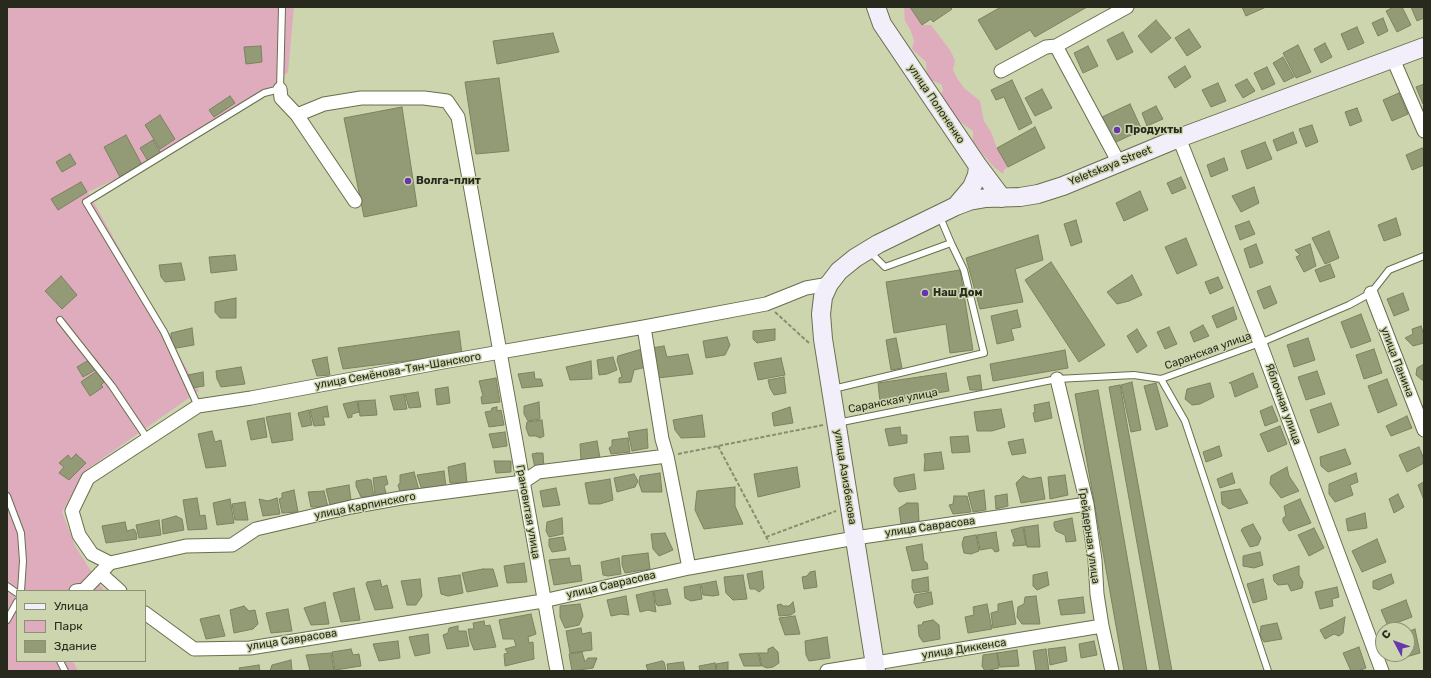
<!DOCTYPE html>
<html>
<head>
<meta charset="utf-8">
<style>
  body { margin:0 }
  #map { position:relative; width:1431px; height:678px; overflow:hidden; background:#cdd5af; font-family:Rubik,sans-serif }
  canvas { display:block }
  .frame { position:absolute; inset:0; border:8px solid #272a1c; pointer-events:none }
  .legend { position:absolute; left:16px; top:590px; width:130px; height:72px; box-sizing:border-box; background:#cdd5af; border:1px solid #8b9174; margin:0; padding:5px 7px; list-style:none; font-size:12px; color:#272a1c }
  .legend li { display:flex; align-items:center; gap:8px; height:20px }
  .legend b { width:20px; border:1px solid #8b9174 }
  .north { position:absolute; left:1375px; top:622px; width:40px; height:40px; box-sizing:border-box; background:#cdd5af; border:1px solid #8b9174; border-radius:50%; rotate:311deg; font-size:11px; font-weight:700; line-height:16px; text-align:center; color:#272a1c }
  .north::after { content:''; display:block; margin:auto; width:14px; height:18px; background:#6536ad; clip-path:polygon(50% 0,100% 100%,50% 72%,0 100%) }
</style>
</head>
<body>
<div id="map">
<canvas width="1431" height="678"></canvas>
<div class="frame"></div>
<ul class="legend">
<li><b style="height:5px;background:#f2effb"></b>Улица</li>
<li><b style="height:11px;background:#deacbd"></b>Парк</li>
<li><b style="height:11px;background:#939a76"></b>Здание</li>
</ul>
<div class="north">С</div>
</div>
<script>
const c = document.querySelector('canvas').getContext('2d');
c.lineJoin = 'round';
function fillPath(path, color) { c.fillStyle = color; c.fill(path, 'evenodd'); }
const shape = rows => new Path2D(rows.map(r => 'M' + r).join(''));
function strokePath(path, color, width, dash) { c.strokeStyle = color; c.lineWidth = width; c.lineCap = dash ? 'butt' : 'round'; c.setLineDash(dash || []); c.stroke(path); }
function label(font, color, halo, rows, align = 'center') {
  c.font = font + ' Rubik,sans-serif'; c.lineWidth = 3; c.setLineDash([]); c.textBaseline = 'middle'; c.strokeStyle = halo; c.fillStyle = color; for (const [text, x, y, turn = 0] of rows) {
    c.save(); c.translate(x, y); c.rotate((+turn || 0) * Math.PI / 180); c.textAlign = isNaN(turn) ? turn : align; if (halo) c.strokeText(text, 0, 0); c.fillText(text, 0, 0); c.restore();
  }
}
fillPath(shape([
  [7,7,294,7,288,72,267,91,142,165,120,177,88,192,199,391,86,470,62,512,75,546,104,591,17,591,17,661,73,661,78,671,7,671],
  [904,7,910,7,922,25,931,25,950,50,955,60,953,70,957,78,964,88,980,101,984,121,991,132,997,148,1008,167,1004,170,1003,174,994,167,982,153,973,141,973,131,954,117,940,97,943,90,942,85,927,78,926,62,912,49,914,41,911,31,905,21]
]), '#deacbd');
const building = shape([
  [910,7,950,7,952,9,933,22,931,19,922,25,910,7],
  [1001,7,1087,7,1035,37,1030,30,996,50,978,20,1001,7],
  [1242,7,1266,7,1246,16,1242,7],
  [1394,7,1402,7,1411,25,1397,32,1386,11,1394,7],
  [1411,7,1424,7,1424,18,1417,21,1411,7],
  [1383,18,1388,31,1378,36,1372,23,1383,18],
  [1156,20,1171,38,1151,53,1138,36,1156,20],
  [1357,27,1364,43,1348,50,1341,34,1357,27],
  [1189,29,1201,47,1187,56,1175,38,1189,29],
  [1123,32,1133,52,1117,60,1107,40,1123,32],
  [553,33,559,52,497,64,493,41,553,33],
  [1325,43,1332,57,1321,63,1314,49,1325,43],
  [1298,45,1311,72,1296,78,1283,53,1298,45],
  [261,46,262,62,246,64,244,47,261,46],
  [1088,46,1098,66,1083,73,1074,53,1088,46],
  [1283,57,1294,77,1284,82,1273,63,1283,57],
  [1185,66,1191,77,1175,88,1168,77,1185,66],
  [1267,67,1275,84,1262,90,1254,73,1267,67],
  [499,78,509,151,476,154,465,82,499,78],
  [1247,79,1255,91,1243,98,1235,85,1247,79],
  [1012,80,1032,123,1019,130,1004,97,996,100,991,90,1012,80],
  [1218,83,1226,101,1211,107,1202,90,1218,83],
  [1424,84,1424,104,1423,104,1416,87,1424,84],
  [1042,89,1052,108,1035,116,1025,98,1042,89],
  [1399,93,1408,114,1392,121,1383,100,1399,93],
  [230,96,235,103,214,117,209,110,230,96],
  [1130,104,1142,130,1114,143,1102,117,1130,104],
  [1156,106,1163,119,1147,126,1142,113,1156,106],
  [402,107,417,206,364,217,344,118,402,107],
  [1357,108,1362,121,1350,126,1345,112,1357,108],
  [160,115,175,139,160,149,145,125,160,115],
  [1312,125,1318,142,1306,147,1299,129,1312,125],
  [1035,127,1045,148,1008,167,997,148,1035,127],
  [1293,132,1297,143,1277,151,1273,140,1293,132],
  [126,135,142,165,120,177,104,147,126,135],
  [153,140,161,153,148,161,140,148,153,140],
  [1265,142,1272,159,1247,169,1241,151,1265,142],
  [1422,148,1424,152,1424,165,1412,170,1406,155,1422,148],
  [70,154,76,164,62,172,56,162,70,154],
  [1224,158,1228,170,1211,177,1207,165,1224,158],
  [1181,177,1186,188,1172,194,1167,183,1181,177],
  [81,182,87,192,58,210,51,199,81,182],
  [1254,187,1259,203,1241,212,1232,196,1254,187],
  [1140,191,1148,210,1124,221,1116,203,1140,191],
  [1396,218,1401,235,1384,241,1378,225,1396,218],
  [1076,220,1082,242,1071,246,1064,224,1076,220],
  [1249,221,1255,234,1240,240,1235,226,1249,221],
  [1329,231,1339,258,1325,264,1312,238,1329,231],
  [1038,235,1043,260,1015,269,1023,302,980,309,966,258,1038,235],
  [1186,238,1197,265,1177,274,1165,247,1186,238],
  [1256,244,1263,263,1250,268,1244,249,1256,244],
  [1310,244,1316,266,1304,272,1296,257,1300,255,1295,250,1310,244],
  [235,255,237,270,211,273,209,257,235,255],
  [1051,262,1105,345,1079,362,1025,280,1051,262],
  [181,263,185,280,165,282,161,277,159,265,181,263],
  [1330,264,1335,277,1320,282,1315,270,1330,264],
  [960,270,973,350,950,353,946,324,894,333,886,282,960,270],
  [1132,275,1142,295,1129,301,1117,304,1107,292,1132,275],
  [61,276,77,295,62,309,45,291,61,276],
  [1218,277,1223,288,1210,294,1205,282,1218,277],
  [1270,286,1277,303,1264,309,1257,291,1270,286],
  [1403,293,1409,310,1394,316,1387,299,1403,293],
  [236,298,236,318,220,318,215,312,215,302,236,298],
  [1233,307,1237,319,1217,328,1212,316,1233,307],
  [1017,310,1021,327,1011,329,1014,340,997,344,991,316,1017,310],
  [1361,314,1371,341,1351,348,1341,322,1361,314],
  [1203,325,1209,336,1194,342,1190,332,1203,325],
  [1421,326,1424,335,1424,343,1413,346,1405,338,1413,334,1412,329,1421,326],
  [1169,327,1177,344,1165,349,1157,332,1169,327],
  [192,328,194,345,171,349,171,333,192,328],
  [775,329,775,340,757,343,753,339,753,331,775,329],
  [1137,329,1147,346,1137,353,1127,336,1137,329],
  [459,331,462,354,343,369,338,348,459,331],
  [727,337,730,345,725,355,706,358,703,341,727,337],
  [896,338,902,368,891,370,886,340,896,338],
  [1308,338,1315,360,1294,367,1287,345,1308,338],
  [664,346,667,357,688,354,693,374,657,378,652,348,664,346],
  [642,349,646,367,634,370,631,382,619,383,619,378,622,377,617,360,618,356,642,349],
  [1374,349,1382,373,1364,379,1356,355,1374,349],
  [1065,350,1068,368,993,381,990,364,1065,350],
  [327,357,330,375,317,376,312,360,327,357],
  [613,357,617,370,607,374,599,375,597,360,613,357],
  [781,358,785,375,758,380,754,363,781,358],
  [89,360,95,370,83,377,77,367,89,360],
  [591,361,592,379,570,380,566,367,591,361],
  [1424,364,1424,380,1422,380,1416,375,1417,368,1424,364],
  [241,367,245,384,221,387,217,379,216,371,241,367],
  [97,371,104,382,101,385,103,387,90,396,81,382,97,371],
  [1317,371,1325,394,1306,400,1298,377,1317,371],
  [203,372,204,386,192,388,188,375,203,372],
  [534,372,535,379,541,379,543,386,522,388,518,374,534,372],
  [946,373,949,391,880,402,878,383,946,373],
  [1253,373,1258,387,1235,397,1231,383,1229,383,1253,373],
  [980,375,982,390,970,390,967,377,980,375],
  [784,377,786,393,774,395,770,388,768,380,784,377],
  [496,378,500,402,482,404,481,397,483,396,479,381,496,378],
  [1387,379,1397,405,1378,413,1368,386,1387,379],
  [1132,382,1141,430,1131,432,1121,385,1132,382],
  [1156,383,1168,426,1156,430,1144,386,1156,383],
  [1210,383,1214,397,1200,404,1192,405,1185,399,1187,389,1210,383],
  [1120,385,1172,671,1160,671,1109,387,1120,385],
  [448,387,450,403,437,405,435,389,448,387],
  [1098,390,1147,671,1124,671,1075,394,1098,390],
  [418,392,421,407,409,408,405,394,418,392],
  [404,394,407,409,394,410,390,396,404,394],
  [375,400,377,415,360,416,358,401,375,400],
  [357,401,359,412,352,414,352,417,348,418,343,404,357,401],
  [539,402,540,419,528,421,524,414,524,406,539,402],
  [1049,402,1052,418,1035,422,1033,413,1035,412,1034,405,1049,402],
  [1331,403,1339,425,1318,433,1310,410,1331,403],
  [327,406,329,417,323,417,325,425,314,426,310,410,327,406],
  [1272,406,1278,421,1265,426,1260,411,1272,406],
  [497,407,497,411,501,410,504,425,489,427,485,412,491,411,492,408,497,407],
  [790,407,793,423,774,426,772,413,790,407],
  [1001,409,1005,427,992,431,977,431,974,412,1001,409],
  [309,410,312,425,302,427,298,413,309,410],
  [290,413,293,440,272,443,266,417,290,413],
  [702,415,705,437,681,438,675,430,673,420,702,415],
  [1407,416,1412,428,1391,436,1386,426,1407,416],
  [264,418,267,437,251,440,247,421,264,418],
  [542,420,544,436,540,438,536,436,529,436,526,428,527,422,542,420],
  [1280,426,1287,444,1268,452,1260,434,1280,426],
  [900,427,901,435,907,435,907,443,889,446,885,429,900,427],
  [647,429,648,448,632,451,628,432,647,429],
  [212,431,215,442,221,440,226,466,206,468,198,434,212,431],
  [505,432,507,446,493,448,489,434,505,432],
  [968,436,970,452,952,453,950,437,968,436],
  [628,438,630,452,611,454,609,448,612,446,612,440,628,438],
  [1023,439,1026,453,1012,455,1008,442,1023,439],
  [597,441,600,458,581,460,580,444,597,441],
  [1219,446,1222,456,1206,462,1203,452,1219,446],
  [1419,447,1424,459,1424,463,1407,472,1399,455,1419,447],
  [1345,449,1351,464,1328,472,1321,466,1320,457,1345,449],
  [941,452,944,469,924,471,925,460,924,454,941,452],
  [537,453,543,453,544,468,535,468,532,454,537,453],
  [76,454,86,463,69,480,59,473,64,467,59,463,68,455,71,459,76,454],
  [494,461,511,461,511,472,496,473,494,461],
  [465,463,467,483,450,483,448,467,465,463],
  [797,467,800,487,758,497,754,474,797,467],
  [1287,467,1289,476,1299,491,1281,498,1270,484,1271,476,1287,467],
  [444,471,446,487,422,490,417,475,444,471],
  [414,472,419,490,400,492,398,485,400,483,400,475,414,472],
  [660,473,662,492,642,492,639,483,640,476,660,473],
  [1232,473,1235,483,1220,488,1217,479,1232,473],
  [1356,473,1358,482,1350,485,1353,495,1335,502,1329,494,1329,484,1356,473],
  [634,474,638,481,635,487,617,492,614,478,634,474],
  [914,474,916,489,899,492,894,485,894,478,914,474],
  [1065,475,1068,495,1050,499,1048,477,1065,475],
  [386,476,388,484,384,486,386,493,375,495,373,478,386,476],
  [1023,476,1030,479,1041,477,1045,499,1021,503,1016,483,1023,476],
  [367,479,371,480,374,497,361,497,356,486,356,481,367,479],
  [610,479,613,500,600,504,589,504,585,483,610,479],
  [1424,482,1424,500,1418,485,1424,482],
  [349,485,351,500,330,505,326,489,349,485],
  [735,487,735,506,743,524,704,529,695,510,697,491,735,487],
  [556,488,560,505,543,507,540,491,556,488],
  [1240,489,1248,503,1229,509,1222,504,1221,492,1240,489],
  [294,490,298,512,282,513,279,499,282,498,282,493,294,490],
  [984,490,986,510,973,512,968,493,984,490],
  [324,491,328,507,311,507,308,492,324,491],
  [1007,494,1008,506,996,509,995,496,1007,494],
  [1398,494,1404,507,1394,513,1389,499,1398,494],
  [954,496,967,496,971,512,953,514,949,505,953,504,954,496],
  [197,498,200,516,205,515,207,529,188,530,183,500,197,498],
  [277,498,280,514,263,516,259,499,268,501,277,498],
  [230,499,234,523,217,525,213,503,230,499],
  [1300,499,1311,523,1289,531,1283,522,1283,518,1286,516,1284,506,1300,499],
  [245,502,248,520,235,520,232,504,245,502],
  [907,503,918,503,919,522,901,524,899,508,907,503],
  [1365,513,1367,528,1348,531,1346,519,1365,513],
  [176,516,182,519,184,530,163,534,162,520,176,516],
  [562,518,563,534,549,537,546,531,547,522,562,518],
  [1072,518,1076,541,1066,542,1065,535,1056,531,1054,526,1054,522,1072,518],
  [159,520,161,535,139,538,136,525,159,520],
  [125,522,127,531,134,529,136,532,137,539,106,543,102,526,125,522],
  [1253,524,1261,538,1258,545,1250,547,1241,530,1243,528,1253,524],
  [1038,525,1040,547,1027,547,1024,527,1038,525],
  [1023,527,1026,545,1013,546,1013,543,1015,541,1011,530,1023,527],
  [1314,528,1324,548,1309,556,1298,535,1314,528],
  [996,532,999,551,995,552,992,548,980,550,977,535,996,532],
  [665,533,673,550,659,556,653,549,651,534,665,533],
  [976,535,979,551,971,554,964,553,962,544,964,537,976,535],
  [563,537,566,550,552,552,549,546,549,539,563,537],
  [1377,539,1386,562,1362,572,1352,551,1377,539],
  [922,544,924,561,927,563,928,569,912,571,906,547,922,544],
  [1260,552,1263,565,1254,568,1243,566,1243,556,1260,552],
  [648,553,650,569,625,573,622,565,622,556,648,553],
  [569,558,571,566,580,565,582,581,554,585,549,560,569,558],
  [619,558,621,574,608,576,603,575,601,562,619,558],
  [524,563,527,582,507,583,504,566,524,563],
  [1299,566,1299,575,1303,582,1302,588,1291,591,1288,584,1278,585,1274,581,1273,575,1299,566],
  [483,569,493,569,498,586,467,592,462,573,483,569],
  [762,571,764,588,759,592,755,589,750,589,747,574,762,571],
  [815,571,817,587,804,589,802,577,807,576,810,572,815,571],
  [1047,572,1049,585,1037,590,1033,586,1033,575,1047,572],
  [1391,574,1394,583,1379,590,1373,588,1373,581,1391,574],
  [460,575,463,593,448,596,441,594,438,578,460,575],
  [743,575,747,599,733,600,726,593,724,577,743,575],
  [928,577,929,591,914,593,912,588,912,580,928,577],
  [420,579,422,596,416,605,407,605,401,581,420,579],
  [1263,579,1267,599,1253,603,1247,584,1263,579],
  [380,580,382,587,387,585,393,608,375,610,366,584,367,582,380,580],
  [716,581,719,595,713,596,703,595,701,584,716,581],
  [700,584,702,599,691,601,685,598,684,587,700,584],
  [1337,587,1339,597,1332,599,1333,606,1320,609,1315,592,1337,587],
  [354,588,360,620,341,622,333,593,354,588],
  [667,589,671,604,658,606,656,604,654,591,667,589],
  [653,591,656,612,648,610,640,612,636,595,653,591],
  [931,592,933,604,917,608,914,603,915,595,931,592],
  [626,596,629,615,621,614,611,616,607,600,626,596],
  [1036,596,1040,624,1022,624,1017,617,1018,607,1024,604,1025,597,1036,596],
  [1083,597,1085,613,1061,615,1058,600,1083,597],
  [1406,600,1412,617,1388,626,1381,610,1406,600],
  [1012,601,1016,624,993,628,991,613,998,611,998,604,1012,601],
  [325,602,329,624,311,625,304,608,325,602],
  [793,602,795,612,791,615,779,616,777,605,781,604,783,606,789,606,793,602],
  [580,604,583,616,579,625,565,628,560,617,560,606,580,604],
  [987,604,992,629,968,633,965,617,974,615,973,607,987,604],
  [244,606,249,611,255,610,258,624,253,629,234,633,230,610,244,606],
  [288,609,292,631,271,633,266,613,288,609],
  [531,614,536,634,528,637,529,643,533,642,534,659,505,666,504,654,508,653,505,649,516,646,514,639,503,639,499,620,531,614],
  [219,615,225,636,206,639,200,619,219,615],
  [795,616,800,634,785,635,779,618,795,616],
  [1345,617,1343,633,1339,636,1334,634,1325,639,1320,630,1345,617],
  [933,620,939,625,940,639,923,642,919,636,918,625,922,625,923,622,933,620],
  [484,621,485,626,490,625,496,647,474,650,470,640,468,629,474,629,473,623,484,621],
  [1277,623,1282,639,1264,642,1260,635,1261,626,1277,623],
  [458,626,458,631,466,631,469,646,447,649,443,635,448,633,449,628,458,626],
  [581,628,582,634,591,632,592,650,570,653,566,631,581,628],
  [1415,629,1420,653,1392,661,1391,654,1407,654,1407,632,1415,629],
  [428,634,430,653,415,656,409,637,428,634],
  [827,637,830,658,809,661,806,655,805,641,827,637],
  [398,641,400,658,379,661,373,644,398,641],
  [1094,641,1097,655,1081,658,1079,644,1094,641],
  [773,647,778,652,779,663,773,667,767,668,762,666,759,653,768,653,768,649,773,647],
  [1065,647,1067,661,1050,665,1048,649,1065,647],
  [1359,647,1366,668,1358,671,1351,671,1343,653,1359,647],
  [351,649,353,655,359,654,361,666,335,670,332,652,351,649],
  [1046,649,1049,671,1036,671,1033,651,1046,649],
  [1017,650,1019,666,1000,667,997,653,1017,650],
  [582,652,585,662,588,658,597,658,593,668,572,671,569,654,582,652],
  [331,653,334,671,310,671,306,655,331,653],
  [758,653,761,666,744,666,739,654,758,653],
  [997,653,999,668,985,671,982,666,983,655,997,653],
  [291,660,292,671,270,671,272,665,291,660],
  [662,661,664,662,666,671,648,671,646,665,662,661],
  [683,662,685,671,668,671,667,664,683,662],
  [728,662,728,671,717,671,716,664,728,662],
  [715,663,716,671,700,671,699,666,715,663],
  [259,665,260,671,240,671,239,668,259,665]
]);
fillPath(building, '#939a76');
strokePath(building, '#7c825f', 1);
const lane = shape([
  [940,217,951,243],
  [60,320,112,386,147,438],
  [1161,379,1185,421,1268,671],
  [833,389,984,353,964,270,951,243,885,267,869,251],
  [198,406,164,332,86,202,264,93,280,89,282,7],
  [837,423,1057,379,1134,375,1161,379,1260,343,1349,305,1371,293,1389,270,1424,256],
  [7,496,21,533,23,561,21,591],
  [7,586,17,593],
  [7,620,17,602],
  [60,661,65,671]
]);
const street = shape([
  [1056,46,1119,163],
  [1393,59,1424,131],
  [1001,71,1046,47,1056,46,1127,7],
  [280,89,281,98,297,115,355,201],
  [297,115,324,104,361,98,424,98,447,101,458,117,557,671],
  [1179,138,1260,343,1382,671],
  [1371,293,1424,430],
  [644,327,662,439,667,456,689,568],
  [1057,379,1087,504,1095,560,1097,594,1102,626,1112,671],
  [110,563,92,554,79,535,72,511,88,478,198,406,251,398,443,362,644,327,766,304,806,288,829,284],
  [100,573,120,591],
  [76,591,84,590,110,563,186,546,232,545,256,529,351,507,401,498,523,482,538,472,667,456],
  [145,613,194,649,250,648,543,601,689,568,855,538,1087,504],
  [827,671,1102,626]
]);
const secondary = shape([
  [876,7,882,24,978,166,1002,198],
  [956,206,972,187,977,175,978,166],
  [876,671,823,339,821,314,823,297,829,284,839,271,855,258,878,244,956,206,969,201,986,198,1020,197,1038,194,1063,186,1179,138,1424,47]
]);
strokePath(lane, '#686f4c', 8);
strokePath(street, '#686f4c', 15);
strokePath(secondary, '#686f4c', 20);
strokePath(shape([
  [775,312,809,343],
  [718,446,769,542],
  [678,454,823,425],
  [766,537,836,511]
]), '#878d71', 2, [4, 2]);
strokePath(lane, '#fff', 6);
strokePath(street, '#fff', 13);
strokePath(secondary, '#f2effb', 18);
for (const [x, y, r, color] of [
  [1117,130,4,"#6536ad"],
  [408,181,4,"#6536ad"],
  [925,293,4,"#6536ad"]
]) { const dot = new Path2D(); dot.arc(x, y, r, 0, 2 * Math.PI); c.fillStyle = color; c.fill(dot); strokePath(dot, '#cdd5af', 1.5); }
label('11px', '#272a1c', '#cdd5af', [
  ["улица Полоненко",936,104,56],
  ["Yeletskaya Street",1110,166,-22],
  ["Саранская улица",1208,351,-20],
  ["улица Панина",1397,362,69],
  ["улица Семёнова-Тян-Шанского",398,371,-10],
  ["Саранская улица",893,401,-11],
  ["Яблочная улица",1283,404,70],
  ["улица Азизбекова",845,477,81],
  ["улица Карпинского",365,506,-11],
  ["Грановитая улица",528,512,80],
  ["улица Саврасова",930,527,-8],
  ["Грейдерная улица",1089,536,82],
  ["улица Саврасова",611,585,-13],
  ["улица Саврасова",292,640,-9],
  ["улица Диккенса",964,649,-9]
]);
label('bold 11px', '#272a1c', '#cdd5af', [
  ["Продукты",1125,130],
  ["Волга-плит",416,181],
  ["Наш Дом",933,293]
], 'left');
</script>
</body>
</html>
